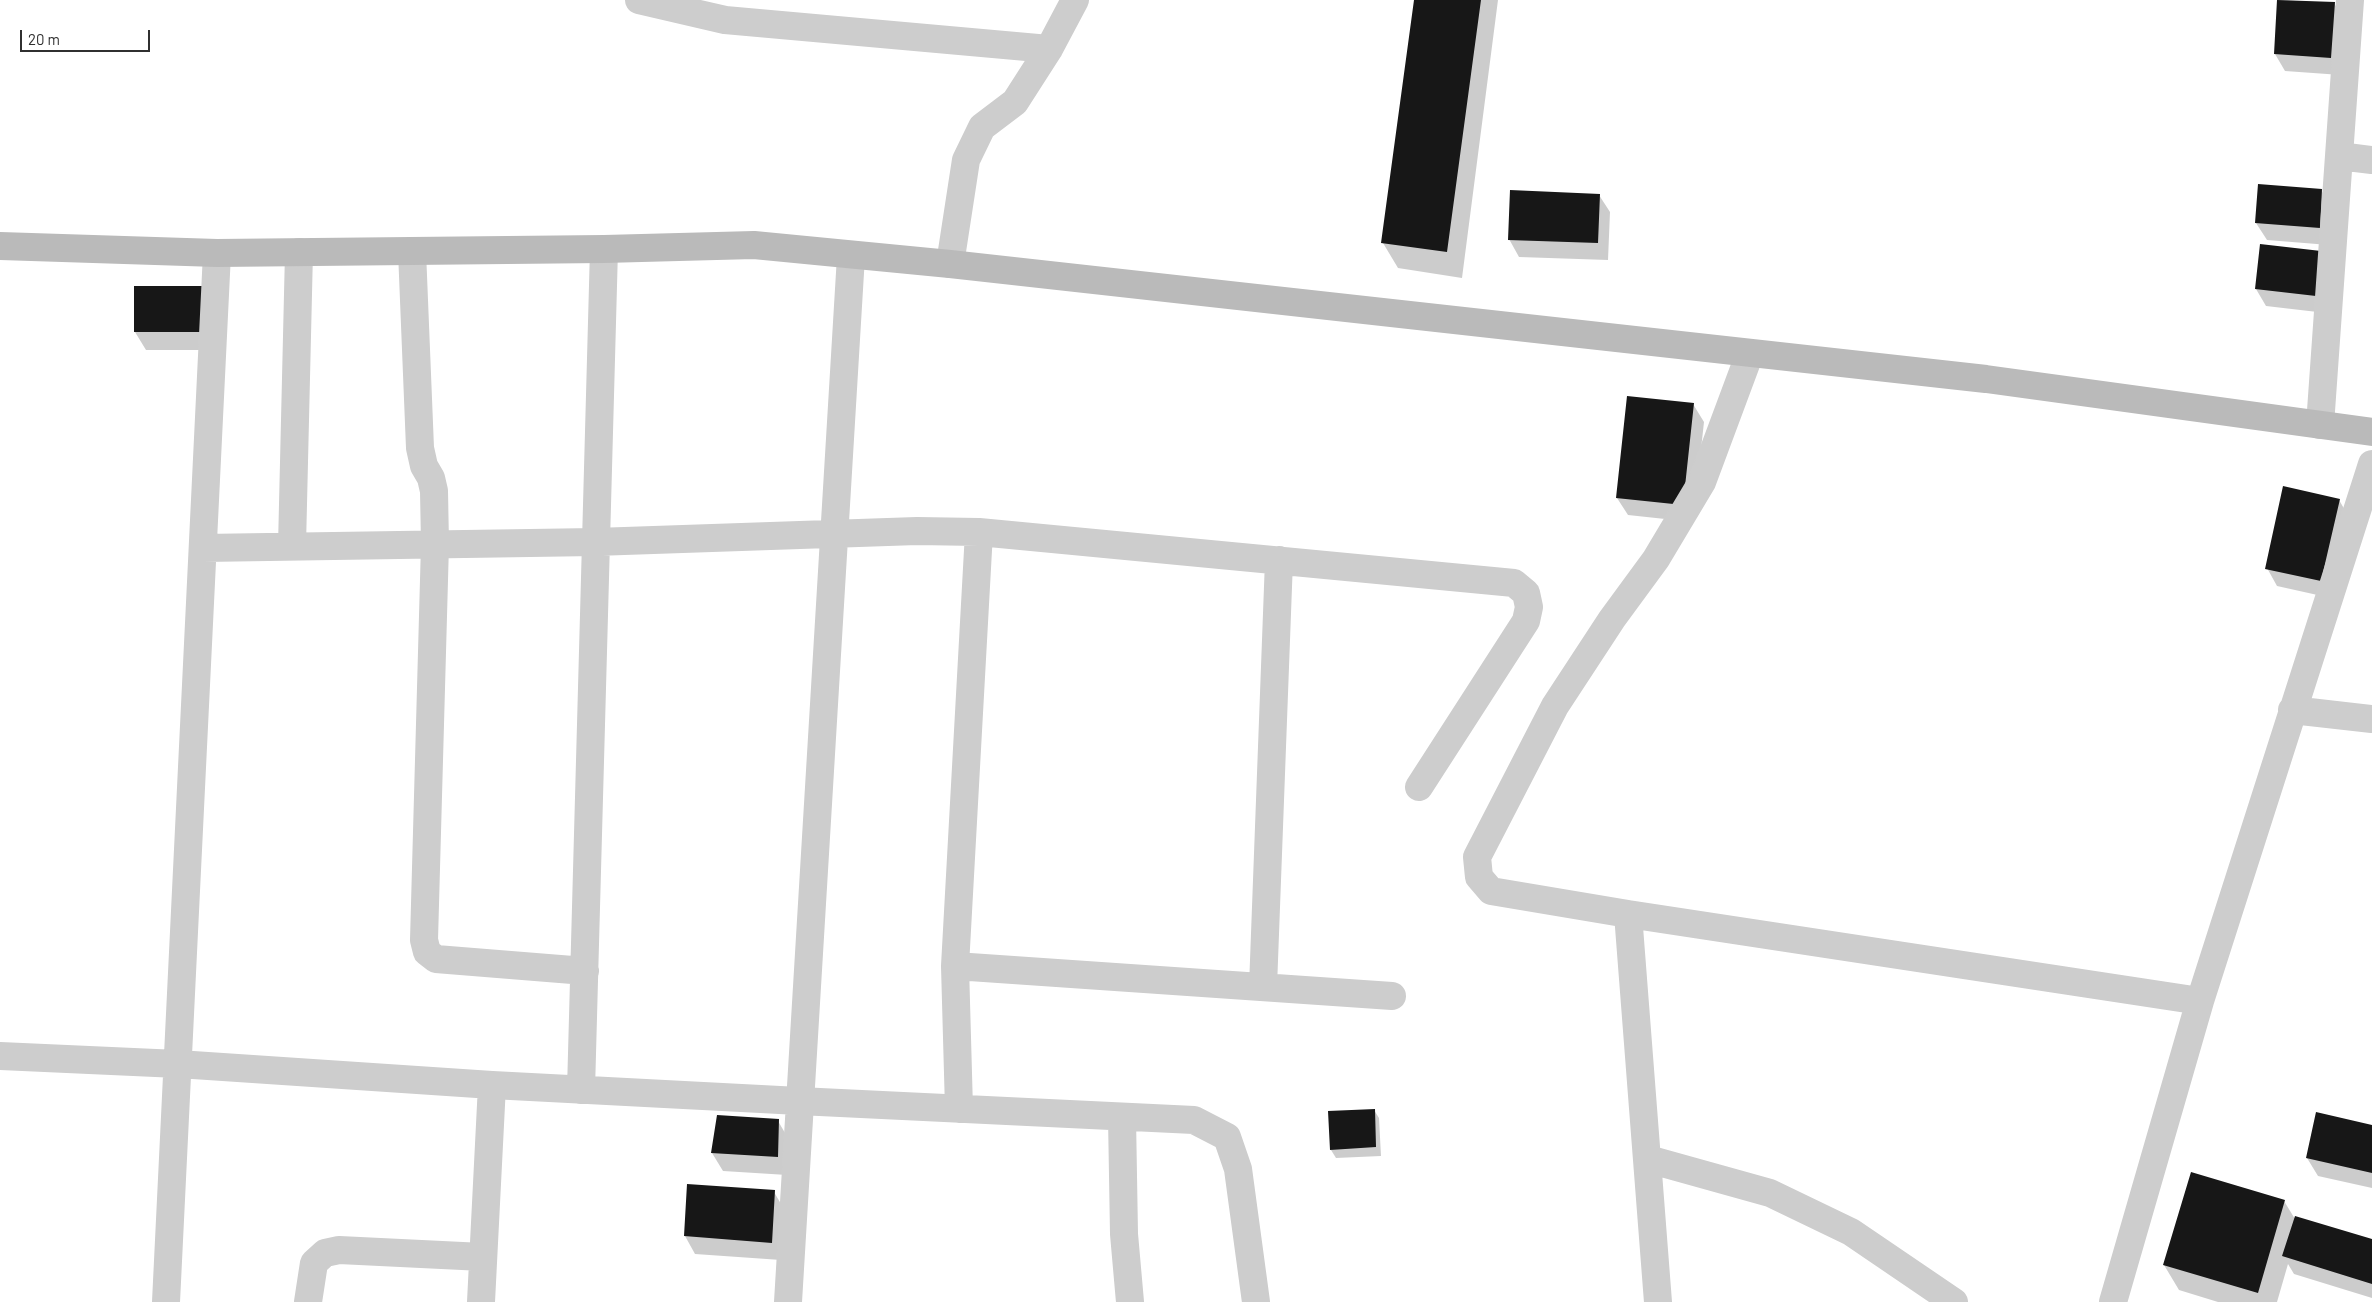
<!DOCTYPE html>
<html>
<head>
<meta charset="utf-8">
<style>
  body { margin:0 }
  #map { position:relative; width:2372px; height:1302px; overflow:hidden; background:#fff; font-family:Barlow,sans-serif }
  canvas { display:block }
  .scale { position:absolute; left:20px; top:30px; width:130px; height:22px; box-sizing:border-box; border:2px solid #303030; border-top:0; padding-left:6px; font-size:15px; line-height:18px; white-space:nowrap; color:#303030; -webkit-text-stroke:4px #fff; paint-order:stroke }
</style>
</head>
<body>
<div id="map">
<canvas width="2372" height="1302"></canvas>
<div class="scale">20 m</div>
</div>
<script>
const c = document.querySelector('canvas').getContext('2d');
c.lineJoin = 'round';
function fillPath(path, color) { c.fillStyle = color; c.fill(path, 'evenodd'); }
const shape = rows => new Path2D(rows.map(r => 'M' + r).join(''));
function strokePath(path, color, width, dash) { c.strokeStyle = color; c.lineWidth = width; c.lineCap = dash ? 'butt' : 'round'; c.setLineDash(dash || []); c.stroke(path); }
fillPath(shape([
  [1415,0,1498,0,1462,278,1398,268,1383,243],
  [2278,0,2334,3,2345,21,2341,75,2285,71,2275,54],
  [2321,190,2332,208,2329,245,2267,240,2256,223],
  [1599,195,1610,212,1608,260,1519,257,1509,239],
  [2330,270,2326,313,2266,306,2256,289],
  [135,288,201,288,211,350,146,350,135,332],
  [1693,404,1704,422,1693,522,1628,515,1617,498],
  [2339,500,2349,517,2331,598,2277,586,2267,568],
  [1374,1110,1379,1118,1381,1156,1336,1158,1331,1150],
  [778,1121,788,1138,787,1175,723,1171,712,1153],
  [2372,1126,2372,1188,2318,1176,2307,1158],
  [688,1185,774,1192,784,1209,781,1260,695,1254,685,1236],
  [2284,1201,2295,1219,2372,1241,2372,1298,2294,1274,2288,1264,2277,1302,2218,1302,2179,1290,2164,1265]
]), '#0003');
fillPath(shape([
  [1414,0,1481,0,1447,252,1381,243],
  [2277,0,2335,2,2331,58,2274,54],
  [2258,184,2322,189,2320,228,2255,223],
  [1510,190,1600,194,1598,243,1508,240],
  [2260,244,2321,251,2316,296,2255,289],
  [134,286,202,286,202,332,134,332],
  [1627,396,1694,403,1683,505,1616,498],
  [2283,486,2340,499,2321,581,2265,569],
  [1375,1109,1376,1147,1330,1150,1328,1111],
  [2316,1112,2372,1125,2372,1173,2306,1158],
  [717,1115,779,1119,778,1157,711,1153],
  [2191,1172,2285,1200,2258,1293,2163,1265],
  [687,1184,775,1190,772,1243,684,1236],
  [2295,1216,2372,1239,2372,1284,2282,1256]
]), '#171717');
strokePath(shape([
  [639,0,725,20,1049,49],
  [2339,156,2372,160],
  [412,251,420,448,424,466,431,478,434,491,435,544,424,940,427,952,436,959,585,971],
  [950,264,966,160,982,127,1015,102,1049,49,1075,0],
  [2320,425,2350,0],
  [292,546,299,252],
  [203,548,595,542,917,531,979,532,1514,583,1526,593,1529,607,1526,621,1419,787],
  [2292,710,2372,719],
  [1628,914,2200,1001,2372,464],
  [955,966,1392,996],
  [1263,987,1279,560],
  [0,1056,178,1064,492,1085,799,1101,1194,1120,1227,1137,1238,1169,1256,1302],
  [581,1090,604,249],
  [959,1109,955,966,979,532],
  [1122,1117,1124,1234,1130,1302],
  [1648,1159,1770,1193,1851,1232,1954,1302],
  [166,1302,217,253],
  [308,1302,314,1263,325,1253,339,1250,483,1257],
  [481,1302,492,1085],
  [788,1302,851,256],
  [1658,1302,1628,914,1491,891,1479,877,1477,857,1555,706,1612,619,1656,559,1702,482,1750,353],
  [2113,1302,2200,1001]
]), '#cdcdcd', 28);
strokePath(shape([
  [0,246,217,253,604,249,754,245,950,264,1986,379,2372,432]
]), '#bababa', 28);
</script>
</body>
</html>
